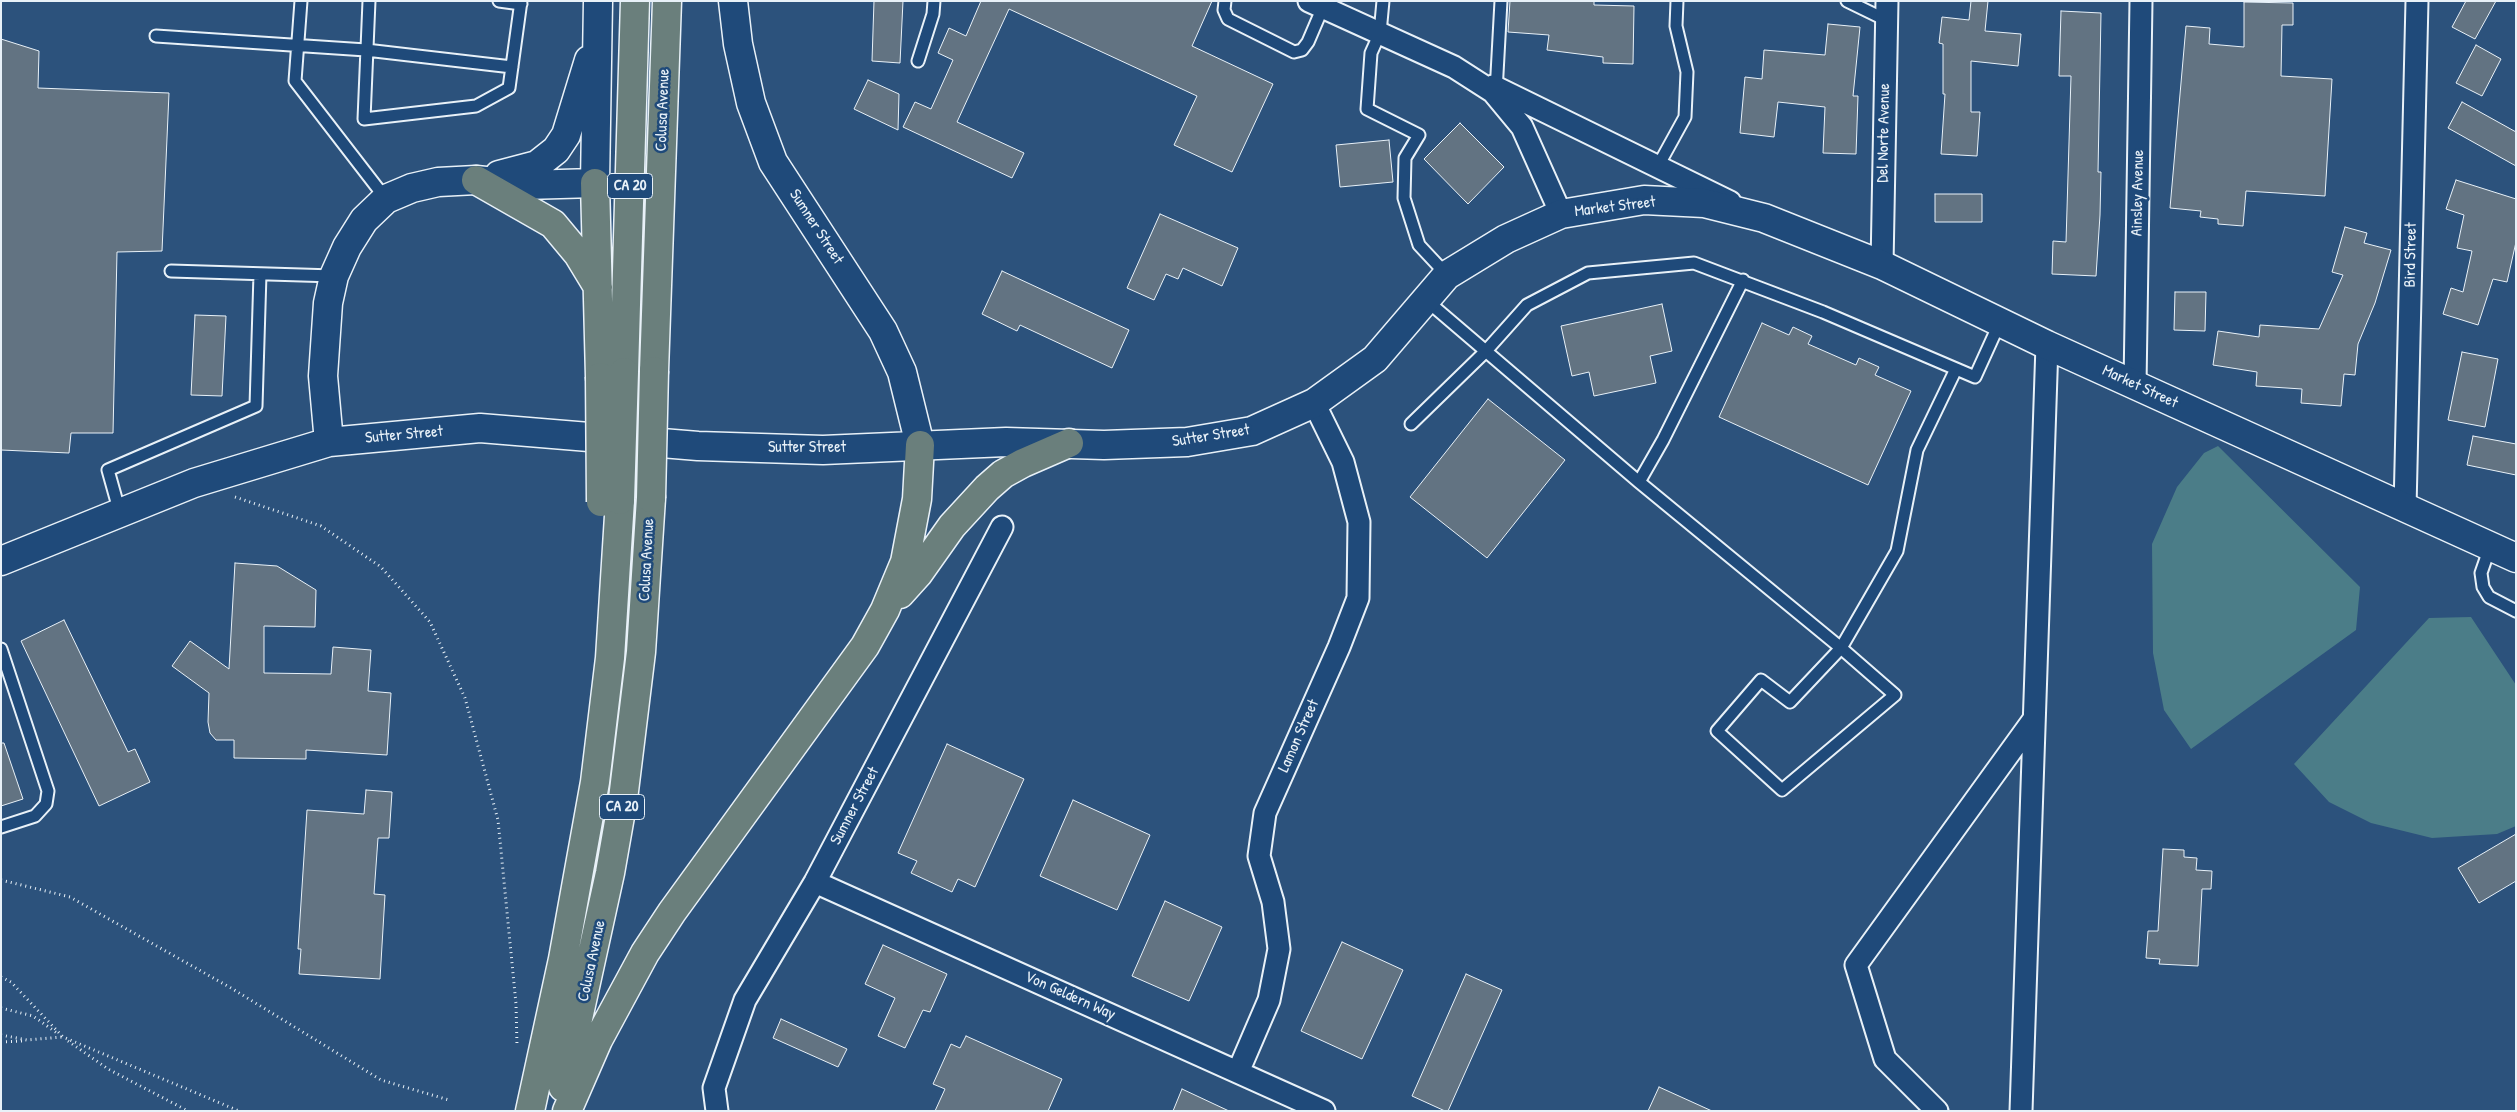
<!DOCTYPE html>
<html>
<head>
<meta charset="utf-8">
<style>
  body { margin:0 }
  #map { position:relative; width:2517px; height:1112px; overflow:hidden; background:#2c527c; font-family:"Patrick Hand",sans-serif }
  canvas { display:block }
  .frame { position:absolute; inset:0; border:2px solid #e8f1f8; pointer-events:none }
</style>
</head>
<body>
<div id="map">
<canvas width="2517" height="1112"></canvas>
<div class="frame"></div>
</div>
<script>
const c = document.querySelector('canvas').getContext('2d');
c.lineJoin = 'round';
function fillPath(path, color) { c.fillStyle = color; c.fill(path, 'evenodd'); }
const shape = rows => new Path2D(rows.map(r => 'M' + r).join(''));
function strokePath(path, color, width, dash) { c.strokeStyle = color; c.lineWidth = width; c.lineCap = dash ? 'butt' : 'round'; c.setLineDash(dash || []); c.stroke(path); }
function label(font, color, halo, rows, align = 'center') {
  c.font = font + ' "Patrick Hand",sans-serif'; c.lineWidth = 5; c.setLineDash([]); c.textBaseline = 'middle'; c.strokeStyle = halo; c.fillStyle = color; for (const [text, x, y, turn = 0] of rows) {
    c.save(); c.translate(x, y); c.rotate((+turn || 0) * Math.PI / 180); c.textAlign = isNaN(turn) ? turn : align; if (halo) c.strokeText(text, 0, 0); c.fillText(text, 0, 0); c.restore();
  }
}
fillPath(shape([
  [2218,446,2360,587,2356,630,2191,749,2164,710,2153,653,2152,544,2177,487,2204,453],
  [2471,617,2516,685,2516,826,2497,834,2432,838,2371,823,2329,802,2294,764,2429,618]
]), '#4b7d88');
const building = shape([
  [874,1,903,1,900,63,872,61,874,1],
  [981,1,1212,1,1192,46,1273,84,1232,172,1174,145,1197,96,1009,9,957,122,1024,153,1012,178,903,127,915,102,931,109,953,60,938,53,949,28,966,36,981,1],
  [1510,1,1594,1,1594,5,1634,6,1633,64,1603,63,1603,57,1547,50,1549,35,1508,32,1510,1],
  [1971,1,1988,1,1985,31,2021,34,2018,66,1971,61,1971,112,1980,112,1977,156,1941,154,1945,94,1943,94,1943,44,1939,43,1942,17,1969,20,1971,1],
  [2466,1,2496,1,2475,39,2452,27,2466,1],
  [2244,2,2293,3,2293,25,2282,25,2281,76,2332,79,2325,196,2246,191,2243,226,2218,224,2218,219,2200,217,2201,211,2170,208,2186,26,2210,28,2209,44,2244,47,2244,2],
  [2061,11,2101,13,2098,172,2101,172,2100,215,2096,276,2052,274,2053,241,2066,242,2071,76,2059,76,2061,11],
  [1828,24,1860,27,1853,96,1858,96,1856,154,1823,153,1825,107,1778,102,1774,137,1740,133,1745,77,1762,79,1764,50,1825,55,1828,24],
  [1,39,39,51,38,88,169,93,162,251,117,252,113,433,71,433,69,453,1,450,1,39],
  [2476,45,2501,59,2482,96,2456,83,2476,45],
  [868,80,899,94,898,130,854,109,868,80],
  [2462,102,2516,132,2516,166,2448,128,2462,102],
  [1460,123,1504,167,1468,204,1424,159,1460,123],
  [1389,140,1393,182,1340,187,1336,145,1389,140],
  [2456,180,2516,199,2516,242,2507,282,2493,279,2478,325,2443,314,2451,288,2463,292,2472,251,2457,248,2464,215,2446,209,2456,180],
  [1935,194,1982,194,1982,222,1935,222,1935,194],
  [1160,214,1238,248,1222,286,1183,268,1178,279,1166,274,1154,300,1127,288,1160,214],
  [2345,227,2367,233,2364,243,2391,250,2375,303,2358,344,2355,375,2344,374,2341,406,2301,403,2302,389,2256,386,2257,372,2213,365,2218,331,2259,337,2260,325,2319,329,2343,275,2332,272,2345,227],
  [1002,271,1129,330,1112,368,1020,325,1017,331,982,314,1002,271],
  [2175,292,2206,292,2205,331,2174,330,2175,292],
  [1662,304,1672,351,1650,356,1656,383,1594,396,1589,372,1572,376,1561,326,1662,304],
  [195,315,226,316,222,396,191,395,195,315],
  [1762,323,1789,335,1793,327,1812,336,1808,344,1856,365,1859,358,1879,367,1875,375,1911,391,1868,485,1719,417,1762,323],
  [2462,352,2498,359,2485,427,2448,420,2462,352],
  [1488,399,1565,460,1487,558,1410,497,1488,399],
  [2473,436,2516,444,2516,475,2467,465,2473,436],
  [235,563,277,566,316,590,315,627,264,626,264,673,331,674,333,647,371,650,368,691,391,693,387,755,306,750,306,759,234,758,234,740,216,740,210,733,208,722,209,693,172,666,190,641,229,669,235,563],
  [64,620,128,752,135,749,150,782,99,806,21,641,64,620],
  [1,743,4,743,23,799,1,806,1,743],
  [947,744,1024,779,975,887,958,879,952,892,911,873,917,861,898,853,947,744],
  [366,790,392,792,389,838,378,838,374,894,385,895,380,979,299,974,301,949,298,949,307,810,364,814,366,790],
  [1073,800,1150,835,1117,910,1040,876,1073,800],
  [2516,834,2516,881,2479,903,2458,868,2516,834],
  [2163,849,2184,850,2184,857,2197,858,2196,870,2212,871,2211,889,2202,889,2198,966,2159,964,2160,959,2146,958,2148,931,2158,931,2163,849],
  [1165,901,1222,927,1189,1001,1132,976,1165,901],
  [1342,942,1403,970,1362,1059,1301,1031,1342,942],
  [883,945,947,974,930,1012,923,1010,905,1048,878,1036,895,998,865,984,883,945],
  [1466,974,1502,990,1448,1111,1445,1111,1412,1096,1466,974],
  [781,1019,847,1049,838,1067,773,1038,781,1019],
  [966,1036,1062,1079,1048,1111,935,1111,945,1089,933,1084,951,1044,960,1048,966,1036],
  [1659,1087,1712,1111,1648,1111,1659,1087],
  [1182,1089,1229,1111,1173,1111,1182,1089]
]);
fillPath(building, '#627382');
strokePath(building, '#e8f1f8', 1);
const lane = shape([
  [301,1,295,81,386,199],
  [369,1,364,119,476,106,509,88,521,1],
  [499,1,521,4],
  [1225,1,1224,10,1228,19,1294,52,1302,50,1308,42,1323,7],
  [1383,1,1380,33,1371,53,1367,109,1419,135,1405,158,1404,198,1419,245,1447,275],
  [1847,1,1886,20],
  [156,36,366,50,512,67],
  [918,61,933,14,934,1],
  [1496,92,1501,1],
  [1658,166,1685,117,1687,72,1676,26,1677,1],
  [171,271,334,276],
  [1426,300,1639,482,1841,648,1897,551,1917,450,1956,369],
  [1411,424,1485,352,1527,305,1588,273,1694,263,1823,312,1975,377,2000,322],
  [1639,482,1663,440,1743,280],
  [120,513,108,470,256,406,260,274],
  [2490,547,2481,573,2483,587,2489,597,2516,611],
  [1841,648,1895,695,1782,790,1717,731,1761,680,1790,702,1841,648],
  [1,649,48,791,46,804,35,816,1,827]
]);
const street = shape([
  [1309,1,1454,67,1493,92,1522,127,1561,214],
  [1493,86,1730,202],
  [1882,265,1887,1],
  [2135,385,2141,1],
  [2405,508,2417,1],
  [815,882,1324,1111],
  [1238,1072,1269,1000,1279,949,1273,902,1259,856,1265,813,1339,647,1358,598,1359,522,1343,462,1314,403],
  [717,1111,714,1088,745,1000,815,882,1002,527],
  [1937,1111,1885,1059,1856,965,2034,719],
  [2021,1111,2047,345]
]);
const secondary = shape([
  [733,1,738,44,751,103,773,162,883,331,902,372,920,445],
  [499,175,537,165,556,150,566,135,589,60],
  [329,442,323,376,328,303,334,276,347,247,364,220,386,199,412,188,438,182,476,180,525,185,595,183,598,1],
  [1,561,194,483,329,442,480,428,698,446,823,450,1006,442,1104,445,1187,442,1252,431,1314,403,1375,359,1447,275,1506,239,1561,214,1644,200,1704,203,1764,218,1882,265,2047,345,2516,558]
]);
const highway = shape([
  [476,180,553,224,578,254,598,287],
  [595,183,600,377],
  [654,371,667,1],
  [624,372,635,1],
  [900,594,918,574,952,526,987,488,1003,474,1023,463,1069,443],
  [563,1087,610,873,623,799,641,652,651,498],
  [530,1111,563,959,595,782,610,658,620,500],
  [567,1111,598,1040,645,953,672,912,865,646,885,610,905,562,917,499,920,445]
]);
strokePath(lane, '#e8f1f8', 15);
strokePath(street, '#e8f1f8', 25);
strokePath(secondary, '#e8f1f8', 31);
strokePath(highway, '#e8f1f8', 31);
strokePath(shape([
  [235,497,321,526,381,567,430,622,465,698,498,820,516,1004,517,1046],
  [1,880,70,897,231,988,381,1080,449,1100],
  [1,977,11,982,63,1037,239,1111],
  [1,1008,33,1016,57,1033],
  [1,1035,27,1040,62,1037],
  [68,1041,108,1069,188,1111],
  [1,1042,23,1041]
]), '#e8f1f8', 3, [1, 4]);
strokePath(lane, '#1f4a7a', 11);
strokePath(street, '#1f4a7a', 21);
strokePath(secondary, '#1f4a7a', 28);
strokePath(highway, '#6a7f7c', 28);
const highwayBridge = shape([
  [600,377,601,502],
  [651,498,654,371],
  [620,500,624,372]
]);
strokePath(highwayBridge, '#e8f1f8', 31, []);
strokePath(highwayBridge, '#6a7f7c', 28);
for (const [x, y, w] of [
  [630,186,45],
  [622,807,45]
]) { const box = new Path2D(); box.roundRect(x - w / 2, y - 12.5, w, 25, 4); c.fillStyle = '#1f4a7a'; c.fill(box); strokePath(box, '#e8f1f8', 1); }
label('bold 15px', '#e8f1f8', null, [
  ["CA 20",630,186],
  ["CA 20",622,807]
]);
label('16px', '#e8f1f8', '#1f4a7a', [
  ["Colusa Avenue",663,110,-88],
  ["Del Norte Avenue",1884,133,-89],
  ["Ainsley Avenue",2138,193,-89],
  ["Market Street",1615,207,-7],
  ["Sumner Street",816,227,57],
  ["Bird Street",2411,255,-89],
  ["Market Street",2140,387,25],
  ["Sutter Street",404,435,-5],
  ["Sutter Street",1211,436,-9],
  ["Sutter Street",807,448],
  ["Colusa Avenue",647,560,-87],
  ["Lamon Street",1299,736,-66],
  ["Sumner Street",855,806,-62],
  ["Colusa Avenue",592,961,-78],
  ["Von Geldern Way",1070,996,24]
]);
</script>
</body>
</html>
